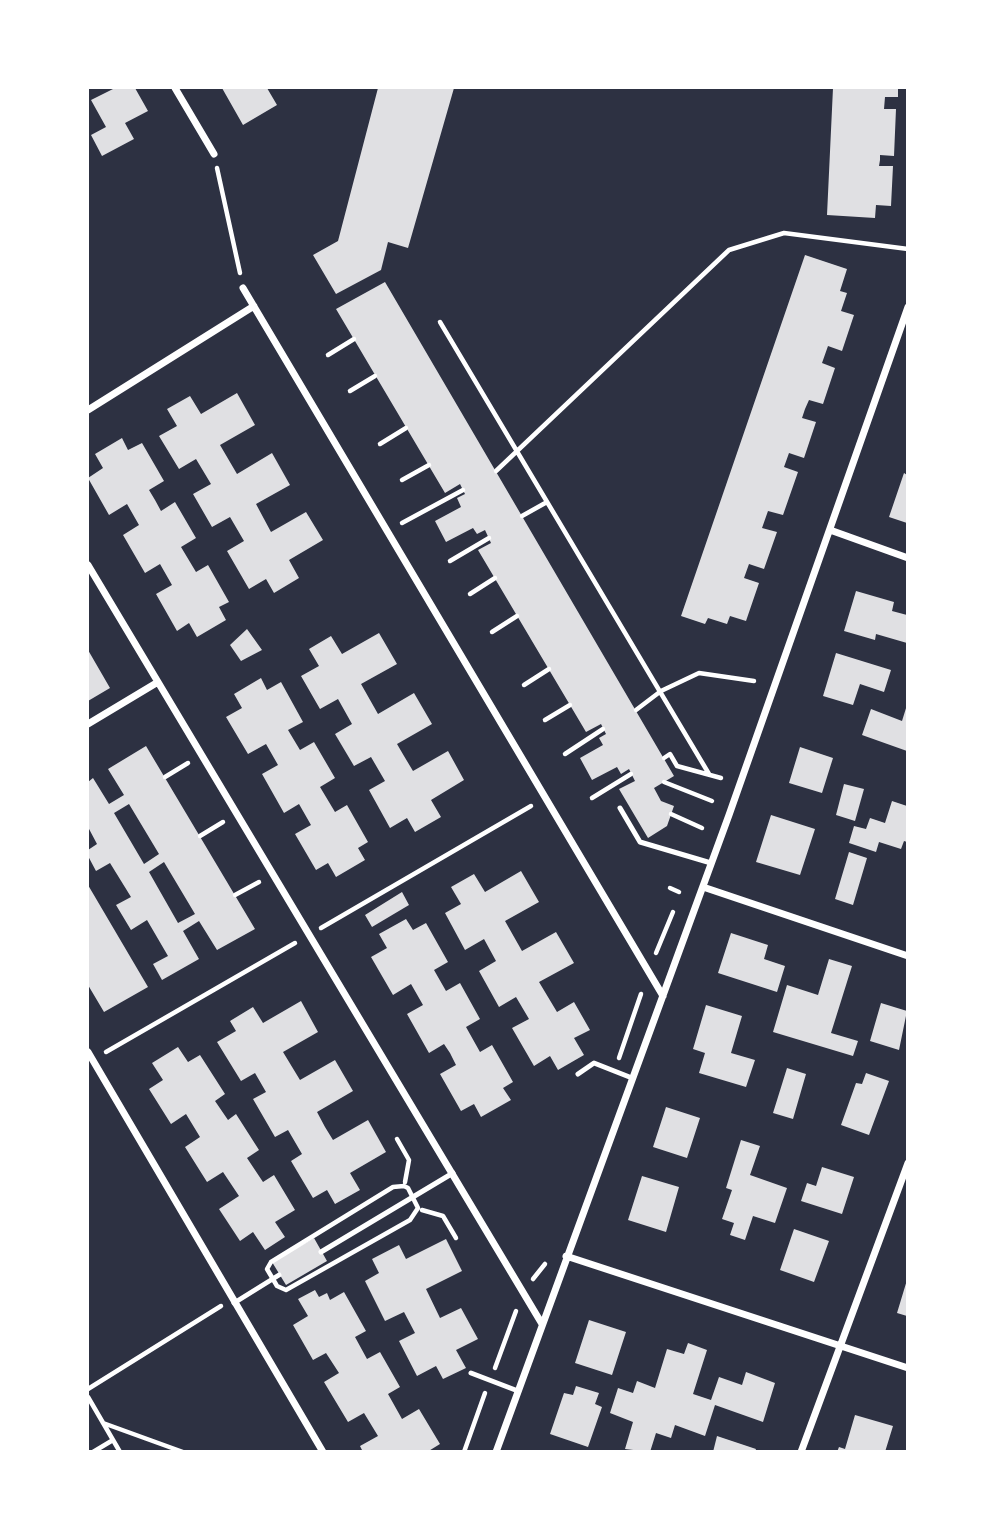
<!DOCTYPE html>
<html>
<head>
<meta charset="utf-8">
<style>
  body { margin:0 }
  #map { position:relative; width:995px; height:1539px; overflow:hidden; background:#2d3142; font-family:"Golos Text",sans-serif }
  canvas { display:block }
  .frame { position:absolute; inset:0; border:89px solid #fff; pointer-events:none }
</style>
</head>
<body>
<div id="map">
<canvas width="995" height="1539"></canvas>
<div class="frame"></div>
</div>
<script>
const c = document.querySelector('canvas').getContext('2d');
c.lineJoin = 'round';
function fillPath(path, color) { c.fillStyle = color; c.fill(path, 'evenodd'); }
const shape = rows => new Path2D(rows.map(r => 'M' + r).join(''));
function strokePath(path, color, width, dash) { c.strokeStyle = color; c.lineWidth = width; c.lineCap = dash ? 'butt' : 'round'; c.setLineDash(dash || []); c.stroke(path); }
fillPath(shape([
  [115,88,135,88,148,111,125,123,134,139,102,156,91,135,106,127,91,100],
  [222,88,267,88,277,105,243,125],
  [378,88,454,88,408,248,388,242,381,270,336,294,313,255,338,241],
  [833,88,898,88,898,97,885,97,884,109,896,109,894,156,880,155,880,160,879,166,893,166,891,206,876,205,875,218,827,215],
  [805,255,847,269,840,291,847,293,841,311,854,315,842,351,828,346,822,363,835,368,823,404,809,400,805,409,802,418,816,422,804,458,789,453,784,467,798,472,783,515,768,511,762,528,777,532,764,569,749,564,744,578,759,583,746,621,730,616,727,624,708,618,705,624,681,616],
  [385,282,674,776,654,788,661,801,674,806,667,826,648,838,619,789,635,781,629,769,621,774,617,767,592,780,580,758,603,745,599,738,606,734,601,724,586,732,478,550,491,543,485,530,477,534,473,528,446,542,435,521,461,507,457,498,465,494,460,484,445,493,336,309],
  [237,393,255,425,220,445,237,474,272,453,290,485,256,504,271,532,306,512,323,540,289,560,299,578,274,593,266,579,249,589,227,551,244,541,230,517,212,527,193,494,211,484,196,459,179,469,159,436,177,426,167,409,190,396,201,414],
  [122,438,128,450,142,443,164,481,149,490,155,500,161,511,175,502,196,538,181,547,196,572,208,565,229,602,219,607,226,620,197,637,189,623,177,631,156,594,172,585,160,564,145,573,123,535,139,525,127,504,109,515,88,478,103,468,95,454],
  [904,473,907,475,907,523,889,517],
  [856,591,894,602,892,611,907,615,907,643,876,634,875,640,844,631],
  [247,629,262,650,241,661,230,645],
  [379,633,397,664,361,684,378,714,414,693,432,724,397,744,404,756,413,771,448,751,464,780,431,800,441,817,415,832,407,818,390,828,369,790,385,781,371,757,354,766,335,734,352,724,338,699,320,709,301,676,319,666,309,649,331,636,342,654],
  [88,650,110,688,88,701],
  [836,653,891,670,884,692,860,684,853,705,823,696],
  [261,678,267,690,281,682,303,722,288,730,300,750,314,742,335,778,320,787,335,812,347,805,368,842,358,848,365,860,336,877,328,863,316,870,295,834,311,825,299,804,284,813,262,774,278,765,266,744,248,754,226,717,242,708,234,694],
  [907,705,907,751,862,735,871,709,902,721],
  [146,746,255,929,217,950,199,921,183,931,199,959,162,980,153,964,168,956,147,920,131,930,116,905,131,897,110,863,96,871,88,856,88,850,97,844,88,827,88,782,93,778,109,804,124,795,108,769],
  [129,804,159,854,144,864,114,813],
  [164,862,195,914,178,923,149,872],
  [800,747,833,758,822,793,789,783],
  [844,784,864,789,855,821,836,815],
  [892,801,907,806,907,842,904,841,901,849,879,842,876,852,849,843,854,826,866,829,870,818,885,823],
  [771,815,815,829,800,875,756,862],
  [849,852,867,858,853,905,835,899],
  [521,871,539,902,505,921,522,951,556,932,574,963,539,982,557,1012,574,1002,590,1030,574,1038,584,1055,558,1070,550,1056,534,1066,512,1028,529,1019,516,997,499,1007,479,971,496,961,484,939,465,950,445,913,461,904,451,887,474,874,485,892],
  [88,885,148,987,104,1012,88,985],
  [402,892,409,905,372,927,365,915],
  [406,919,413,930,426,923,448,962,434,970,446,991,460,983,480,1019,466,1027,480,1052,492,1045,513,1082,503,1088,511,1100,481,1117,474,1104,461,1111,440,1074,456,1065,450,1053,444,1044,429,1053,407,1014,423,1005,411,984,393,995,371,957,387,948,379,934],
  [731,933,768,945,764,959,785,966,777,992,718,973],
  [829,959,852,966,831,1033,858,1041,853,1056,773,1032,787,985,818,995],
  [301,1001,318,1032,283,1052,300,1080,335,1060,353,1091,317,1112,325,1127,333,1140,368,1120,386,1152,350,1173,360,1190,335,1204,327,1190,313,1198,291,1161,302,1154,288,1130,275,1137,253,1099,266,1092,255,1073,241,1081,217,1042,236,1031,230,1021,253,1007,263,1023],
  [881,1003,907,1011,899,1050,870,1041],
  [706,1005,742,1016,731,1053,755,1060,746,1087,699,1073,705,1053,693,1049],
  [178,1047,188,1062,200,1055,225,1094,215,1101,228,1120,236,1114,259,1150,247,1158,263,1182,274,1175,295,1210,275,1222,285,1237,265,1250,253,1232,240,1241,219,1209,239,1196,223,1172,207,1182,185,1147,200,1137,186,1114,171,1124,149,1089,163,1080,152,1063],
  [787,1068,806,1074,793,1119,773,1113],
  [866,1073,889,1081,869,1135,841,1125,856,1083,862,1084],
  [666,1107,700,1118,687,1158,653,1147],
  [741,1140,760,1146,750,1175,787,1188,775,1223,753,1216,745,1240,730,1235,734,1223,722,1219,732,1190,726,1188],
  [822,1167,854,1177,842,1214,801,1201,807,1183,816,1186],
  [642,1176,679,1187,666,1232,628,1220],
  [794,1229,829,1241,814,1282,780,1270],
  [314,1238,327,1261,286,1285,272,1262],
  [446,1239,462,1271,426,1289,440,1318,461,1308,478,1339,456,1350,466,1368,443,1379,436,1366,417,1376,399,1341,415,1333,404,1312,385,1321,365,1281,379,1273,372,1259,399,1245,406,1259],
  [907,1280,907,1316,897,1313],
  [315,1290,319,1297,327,1293,330,1300,344,1292,366,1331,355,1337,367,1359,380,1352,400,1387,388,1394,402,1419,419,1409,440,1444,427,1452,363,1452,360,1446,378,1436,364,1413,348,1422,324,1382,339,1373,326,1353,313,1360,293,1325,308,1316,298,1299],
  [589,1320,626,1332,612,1375,575,1363],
  [688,1343,707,1350,693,1394,711,1400,719,1377,742,1385,746,1372,775,1383,763,1422,715,1405,705,1436,675,1425,671,1438,656,1433,650,1452,625,1449,633,1422,610,1413,618,1388,633,1393,637,1381,655,1388,667,1349,684,1354],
  [576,1386,599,1393,595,1404,602,1407,588,1447,550,1434,564,1393,573,1395],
  [855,1415,893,1426,885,1452,837,1452,839,1447,845,1449],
  [717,1436,756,1449,755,1452,713,1452]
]), '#e0e0e3');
strokePath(shape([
  [217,168,240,273],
  [440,322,709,774],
  [328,355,354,339],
  [350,391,375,376],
  [380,444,406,428],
  [496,471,729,250,784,233,908,249],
  [402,480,429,465],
  [522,516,547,502],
  [402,523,463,490],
  [450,561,489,538],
  [470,594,495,578],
  [492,632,517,616],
  [524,685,549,669],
  [636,710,661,691,699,673,754,681],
  [545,720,570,705],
  [565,754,603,729],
  [664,758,670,754,677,766,721,778],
  [165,777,188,763],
  [664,782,712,801],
  [592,798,631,774],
  [671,814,702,828],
  [200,836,223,822],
  [670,888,679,892],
  [235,895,259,882],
  [321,928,531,806],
  [656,953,673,912],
  [106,1052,295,943],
  [619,1058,641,994],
  [397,1139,409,1160,405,1182],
  [404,1186,408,1188,418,1208,410,1220,286,1290,277,1286,267,1269,271,1262,393,1187,404,1186],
  [422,1210,443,1216,456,1238],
  [533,1279,545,1264],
  [495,1368,516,1311],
  [88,1389,221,1306],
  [88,1397,120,1452],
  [103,1423,183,1452],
  [93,1452,113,1440],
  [464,1452,485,1393]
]), '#fff', 4.5);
strokePath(shape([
  [620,808,640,842,711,863],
  [578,1074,594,1063,632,1078],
  [321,1252,453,1173],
  [234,1303,279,1275],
  [471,1373,518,1391]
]), '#fff', 5);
strokePath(shape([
  [175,88,214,154],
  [243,288,663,996],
  [88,410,254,306],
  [830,530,908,558],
  [88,565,542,1324],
  [88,724,158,682],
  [703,887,908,956],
  [88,1052,323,1452],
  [566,1256,908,1368],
  [496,1452,729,815,908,307],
  [801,1452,908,1163]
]), '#fff', 7);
</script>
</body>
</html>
